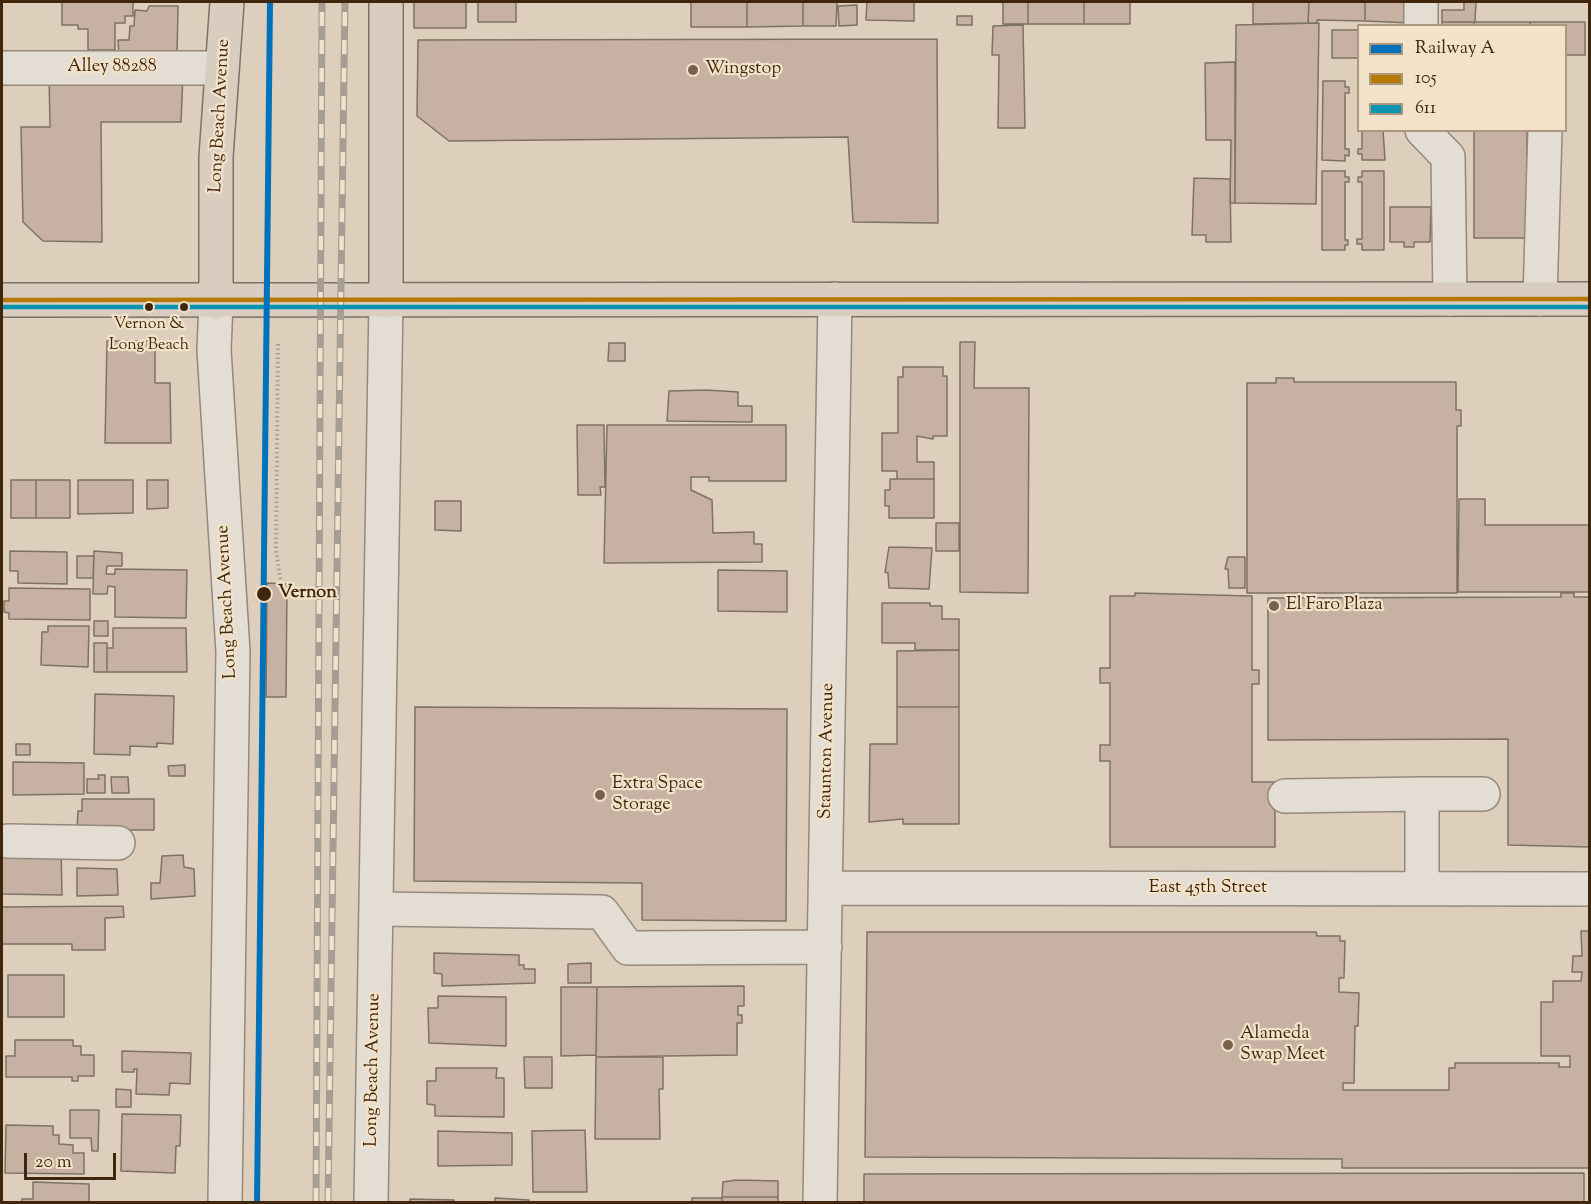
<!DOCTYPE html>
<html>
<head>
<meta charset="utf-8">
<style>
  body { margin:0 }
  #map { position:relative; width:1591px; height:1204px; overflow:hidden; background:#ddcfbc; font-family:"Sorts Mill Goudy",serif }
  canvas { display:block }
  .frame { position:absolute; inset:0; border:3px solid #40260d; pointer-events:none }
  .legend { position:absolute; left:1357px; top:24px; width:210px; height:108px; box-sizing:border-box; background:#f2e2ca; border:2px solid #ab977e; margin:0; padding:8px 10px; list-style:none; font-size:18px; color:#40260d }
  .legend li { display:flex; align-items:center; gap:12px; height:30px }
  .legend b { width:30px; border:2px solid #ab977e }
  .scale { position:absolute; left:24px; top:1153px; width:92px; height:27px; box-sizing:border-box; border:3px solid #40260d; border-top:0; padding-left:8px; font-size:18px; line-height:21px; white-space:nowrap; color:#40260d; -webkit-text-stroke:4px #f2e2ca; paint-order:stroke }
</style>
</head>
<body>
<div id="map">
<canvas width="1591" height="1204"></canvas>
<div class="frame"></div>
<ul class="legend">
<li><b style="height:8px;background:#0072bc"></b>Railway A</li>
<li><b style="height:8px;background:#b77905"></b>105</li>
<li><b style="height:8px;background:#0a95b1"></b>611</li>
</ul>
<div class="scale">20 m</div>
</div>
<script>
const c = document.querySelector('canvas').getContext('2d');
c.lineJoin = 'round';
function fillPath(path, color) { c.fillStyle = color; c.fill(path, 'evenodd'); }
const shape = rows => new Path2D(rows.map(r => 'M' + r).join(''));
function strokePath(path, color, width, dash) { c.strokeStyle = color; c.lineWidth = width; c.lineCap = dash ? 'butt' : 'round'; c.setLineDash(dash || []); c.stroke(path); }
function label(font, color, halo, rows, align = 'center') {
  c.font = font + ' "Sorts Mill Goudy",serif'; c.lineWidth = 4.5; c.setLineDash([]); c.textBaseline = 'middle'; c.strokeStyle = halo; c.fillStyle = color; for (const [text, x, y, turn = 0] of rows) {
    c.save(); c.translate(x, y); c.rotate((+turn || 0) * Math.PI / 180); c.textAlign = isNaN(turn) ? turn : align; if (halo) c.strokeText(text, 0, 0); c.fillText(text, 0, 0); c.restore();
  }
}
const building = shape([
  [62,2,133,2,133,16,125,16,125,23,115,23,115,50,88,50,88,29,78,29,78,25,62,25,62,2],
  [414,2,466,2,466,28,414,28,414,2],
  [478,2,516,2,516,22,478,22,478,2],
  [691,2,747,2,747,27,691,27,691,2],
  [747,2,803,2,803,26,747,27,747,2],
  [803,2,837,2,836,26,803,26,803,2],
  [867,2,914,2,914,21,866,20,867,2],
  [1003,2,1028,2,1028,24,1003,24,1003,2],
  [1028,2,1084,2,1084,24,1028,24,1028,2],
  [1084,2,1130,2,1130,24,1084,24,1084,2],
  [1253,2,1309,2,1308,23,1253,24,1253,2],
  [1309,2,1365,2,1365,21,1317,20,1317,23,1308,23,1309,2],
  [1365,2,1411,2,1411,23,1365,21,1365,2],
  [1464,2,1476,2,1475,22,1442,22,1442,10,1464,10,1464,2],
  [857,5,857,25,839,26,838,6,857,5],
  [149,6,178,6,177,56,119,56,118,40,129,40,130,26,134,26,135,10,147,11,149,6],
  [957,16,972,16,972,25,957,25,957,16],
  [1442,22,1474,22,1474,26,1442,26,1442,22],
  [1474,22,1530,22,1530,26,1474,26,1474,22],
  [1530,22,1585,22,1585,55,1566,55,1566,26,1530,26,1530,22],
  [1319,23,1316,204,1235,203,1236,25,1319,23],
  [1023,25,1025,128,998,128,999,55,992,55,993,26,1023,25],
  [1332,30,1358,30,1358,58,1332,58,1332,30],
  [937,39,938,223,853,222,848,137,449,141,417,116,418,40,937,39],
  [1235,62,1235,203,1230,203,1231,140,1206,140,1205,63,1235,62],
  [49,74,183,74,181,122,101,122,102,242,43,241,23,222,21,127,50,127,49,74],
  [1323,81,1345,81,1345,87,1349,87,1349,93,1345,93,1345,149,1349,149,1349,156,1345,155,1345,161,1322,160,1323,81],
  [1362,130,1383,130,1385,160,1362,160,1362,154,1358,154,1358,149,1362,149,1362,130],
  [1474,130,1527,130,1527,238,1474,238,1474,130],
  [1322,171,1345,171,1345,177,1349,177,1349,182,1345,182,1345,240,1348,240,1348,245,1345,245,1345,250,1322,250,1322,171],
  [1362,171,1384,171,1384,250,1362,250,1362,244,1357,244,1357,239,1362,239,1362,182,1358,182,1358,177,1362,177,1362,171],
  [1194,178,1230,179,1231,242,1206,242,1206,235,1192,235,1194,178],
  [1390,207,1431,207,1430,242,1414,242,1414,247,1404,247,1404,242,1390,242,1390,207],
  [107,341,155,341,155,383,170,383,171,443,105,443,107,341],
  [960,342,975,342,974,388,1029,388,1028,593,960,592,960,342],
  [609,343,625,343,625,361,608,361,609,343],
  [903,367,943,367,943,376,947,376,947,436,933,436,933,439,917,436,917,462,934,462,934,479,897,479,897,471,882,471,882,433,898,433,898,377,903,377,903,367],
  [1276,378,1294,378,1294,382,1456,382,1456,410,1461,410,1461,426,1457,426,1457,593,1247,593,1247,383,1276,383,1276,378],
  [706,390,738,392,738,406,752,406,752,422,667,421,669,391,706,390],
  [577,425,604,425,605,487,600,487,601,495,578,495,577,425],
  [607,425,786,425,786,481,709,481,709,477,691,477,691,490,712,500,713,533,754,532,754,544,762,544,762,562,604,563,607,425],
  [890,479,934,479,934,518,889,518,889,506,885,506,885,490,890,490,890,479],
  [11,480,36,480,36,518,11,518,11,480],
  [36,480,70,480,70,518,36,518,36,480],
  [78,480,133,480,133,513,78,514,78,480],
  [147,480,168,480,168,508,147,509,147,480],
  [1459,499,1485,499,1485,525,1590,525,1590,592,1458,592,1459,499],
  [435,501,461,501,461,531,435,530,435,501],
  [936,523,959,523,959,551,936,551,936,523],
  [889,547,932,548,929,589,889,588,888,573,885,572,889,547],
  [10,551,67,552,67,584,18,583,18,571,10,571,10,551],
  [94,551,122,553,122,566,107,566,106,574,115,574,115,569,187,570,186,618,115,617,115,587,108,586,107,594,93,594,94,551],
  [77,556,94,556,93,578,77,578,77,556],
  [1228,557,1245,557,1245,588,1229,588,1228,569,1225,569,1228,557],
  [718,570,787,571,787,612,718,611,718,570],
  [267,583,287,584,286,697,266,697,267,583],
  [9,588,90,589,90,620,9,619,9,613,4,612,4,601,9,601,9,588],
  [1135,593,1252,596,1252,670,1259,670,1259,684,1252,684,1252,782,1275,782,1275,847,1110,847,1110,761,1100,761,1100,745,1110,745,1110,683,1100,683,1100,668,1110,668,1110,596,1135,596,1135,593],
  [1561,593,1574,593,1574,597,1590,597,1590,847,1508,845,1508,739,1268,740,1268,598,1561,597,1561,593],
  [882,603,930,603,930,606,942,606,942,619,959,619,959,650,915,650,915,643,882,643,882,603],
  [94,621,108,621,108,636,94,636,94,621],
  [48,626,89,626,88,667,41,665,42,632,48,632,48,626],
  [113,628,186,628,187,672,107,672,107,648,113,648,113,628],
  [94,643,107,643,107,672,94,672,94,643],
  [959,650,959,707,897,707,897,651,959,650],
  [95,694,174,696,173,744,157,743,157,747,130,746,130,755,94,754,95,694],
  [415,707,787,709,786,921,642,920,642,883,414,881,415,707],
  [897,707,959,707,959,824,903,824,903,819,869,822,870,744,897,744,897,707],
  [16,744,30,744,30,755,16,755,16,744],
  [13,762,84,763,84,794,13,795,13,762],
  [185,765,185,776,169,776,168,766,185,765],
  [98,775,105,775,105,793,87,793,87,779,99,779,98,775],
  [111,777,128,777,129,793,112,793,111,777],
  [82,799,154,799,154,830,77,830,78,811,82,811,82,799],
  [2,831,61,847,62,895,2,894,2,831],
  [183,855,184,867,194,869,195,896,151,899,151,883,160,883,162,856,183,855],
  [77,868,117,869,118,895,77,896,77,868],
  [123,906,124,917,105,918,105,950,72,950,72,944,2,944,2,907,123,906],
  [1581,931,1590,931,1590,1168,1342,1168,1342,1159,865,1157,867,932,1316,932,1317,936,1340,936,1340,941,1345,941,1344,978,1339,978,1339,992,1359,993,1358,1026,1355,1026,1354,1083,1343,1083,1343,1090,1449,1090,1449,1068,1455,1068,1455,1063,1559,1063,1559,1067,1570,1067,1570,1056,1541,1056,1541,1002,1553,1002,1553,981,1581,981,1582,972,1572,972,1573,956,1582,956,1581,931],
  [434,953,519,955,519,965,524,965,524,969,535,969,535,983,442,986,442,974,434,973,434,953],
  [591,963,591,983,568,983,568,964,591,963],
  [8,975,64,975,64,1017,8,1017,8,975],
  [744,986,744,1006,738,1006,738,1015,742,1015,742,1023,737,1023,737,1055,596,1057,597,987,744,986],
  [561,987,597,987,596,1055,561,1056,561,987],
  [438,996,506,997,506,1046,429,1043,428,1008,438,1008,438,996],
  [15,1040,73,1040,73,1046,81,1046,81,1055,94,1055,94,1076,78,1076,78,1081,72,1081,72,1077,6,1077,6,1056,15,1056,15,1040],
  [122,1051,191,1053,190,1084,170,1083,169,1095,136,1094,137,1069,134,1069,134,1072,122,1072,122,1051],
  [524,1057,552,1057,552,1088,525,1088,524,1057],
  [596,1057,663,1057,663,1089,659,1089,660,1139,595,1139,596,1057],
  [436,1068,497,1068,496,1078,504,1078,504,1117,435,1116,435,1105,427,1104,427,1081,436,1081,436,1068],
  [116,1089,131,1090,131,1107,116,1107,116,1089],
  [70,1110,99,1110,98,1151,92,1151,91,1138,70,1138,70,1110],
  [122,1114,181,1115,180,1146,176,1146,175,1173,121,1171,122,1114],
  [6,1125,53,1126,53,1135,59,1135,59,1144,73,1145,73,1153,84,1153,84,1174,5,1173,6,1125],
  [585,1130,587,1192,533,1192,532,1131,585,1130],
  [438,1131,512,1133,512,1165,438,1166,438,1131],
  [1584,1173,1584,1202,864,1202,864,1174,1584,1173],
  [736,1180,778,1181,778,1197,722,1197,723,1182,736,1180],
  [33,1182,89,1184,89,1202,92,1202,22,1202,22,1199,33,1199,33,1182],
  [722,1197,778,1197,778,1202,722,1202,722,1197],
  [495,1198,529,1200,529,1202,495,1202,495,1198],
  [692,1198,722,1198,722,1202,692,1202,692,1198],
  [410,1199,454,1200,454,1202,410,1202,410,1199]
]);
fillPath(building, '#c6b1a3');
strokePath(building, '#7d7265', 1.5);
const minor = shape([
  [1421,2,1421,26],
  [2,68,222,68],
  [1422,130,1448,157,1450,299],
  [1540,299,1545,130],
  [216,302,214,350,233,652,225,1202],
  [1422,794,1483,794],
  [1285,796,1422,794,1422,889],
  [8,841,118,843],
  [826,888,1590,889],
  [377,909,602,912,628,948,825,947],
  [371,1202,386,301],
  [820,1202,835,299]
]);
const major = shape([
  [2,300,1590,299],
  [386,301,386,2],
  [216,302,216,157,227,2]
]);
strokePath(minor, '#94897c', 36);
strokePath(major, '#7d7265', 36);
strokePath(shape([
  [278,344,276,550,281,583]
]), '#a69e94', 4, [1.5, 3]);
strokePath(minor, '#e4ddd3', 33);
strokePath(major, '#d8cdbf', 33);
const rail = shape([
  [316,1202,322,2],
  [328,1202,345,2]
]);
strokePath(rail, '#a69e94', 7);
strokePath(rail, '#f2e2ca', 4.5, [14]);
strokePath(shape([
  [2,300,1590,299]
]), '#b77905', 4.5);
strokePath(shape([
  [2,307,1590,307]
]), '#0a95b1', 4.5);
strokePath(shape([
  [257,1202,270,2]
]), '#0072bc', 6);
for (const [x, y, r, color] of [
  [693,70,6,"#77614a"],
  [149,307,5,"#40260d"],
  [184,307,5,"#40260d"],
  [264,594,8,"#40260d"],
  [1274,606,6,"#77614a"],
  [600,795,6,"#77614a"],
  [1228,1045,6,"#77614a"]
]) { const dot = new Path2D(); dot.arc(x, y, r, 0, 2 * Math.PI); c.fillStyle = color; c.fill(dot); strokePath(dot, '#f2e2ca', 2); }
label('16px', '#40260d', '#f2e2ca', [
  ["Vernon &",149,325],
  ["Long Beach",149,346]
]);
label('18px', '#40260d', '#f2e2ca', [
  ["Alley 88288",112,68],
  ["Long Beach Avenue",221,116,-87],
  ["Long Beach Avenue",228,602,-93],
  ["Staunton Avenue",828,751,-89],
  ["East 45th Street",1208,889],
  ["Long Beach Avenue",374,1070,-89]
]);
label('18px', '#40260d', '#f2e2ca', [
  ["Wingstop",705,70],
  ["El Faro Plaza",1286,606],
  ["Extra Space",612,785],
  ["Storage",612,806],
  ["Alameda",1240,1035],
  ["Swap Meet",1240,1056]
], 'left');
label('bold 18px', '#40260d', '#f2e2ca', [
  ["Vernon",278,594]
], 'left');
</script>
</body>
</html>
